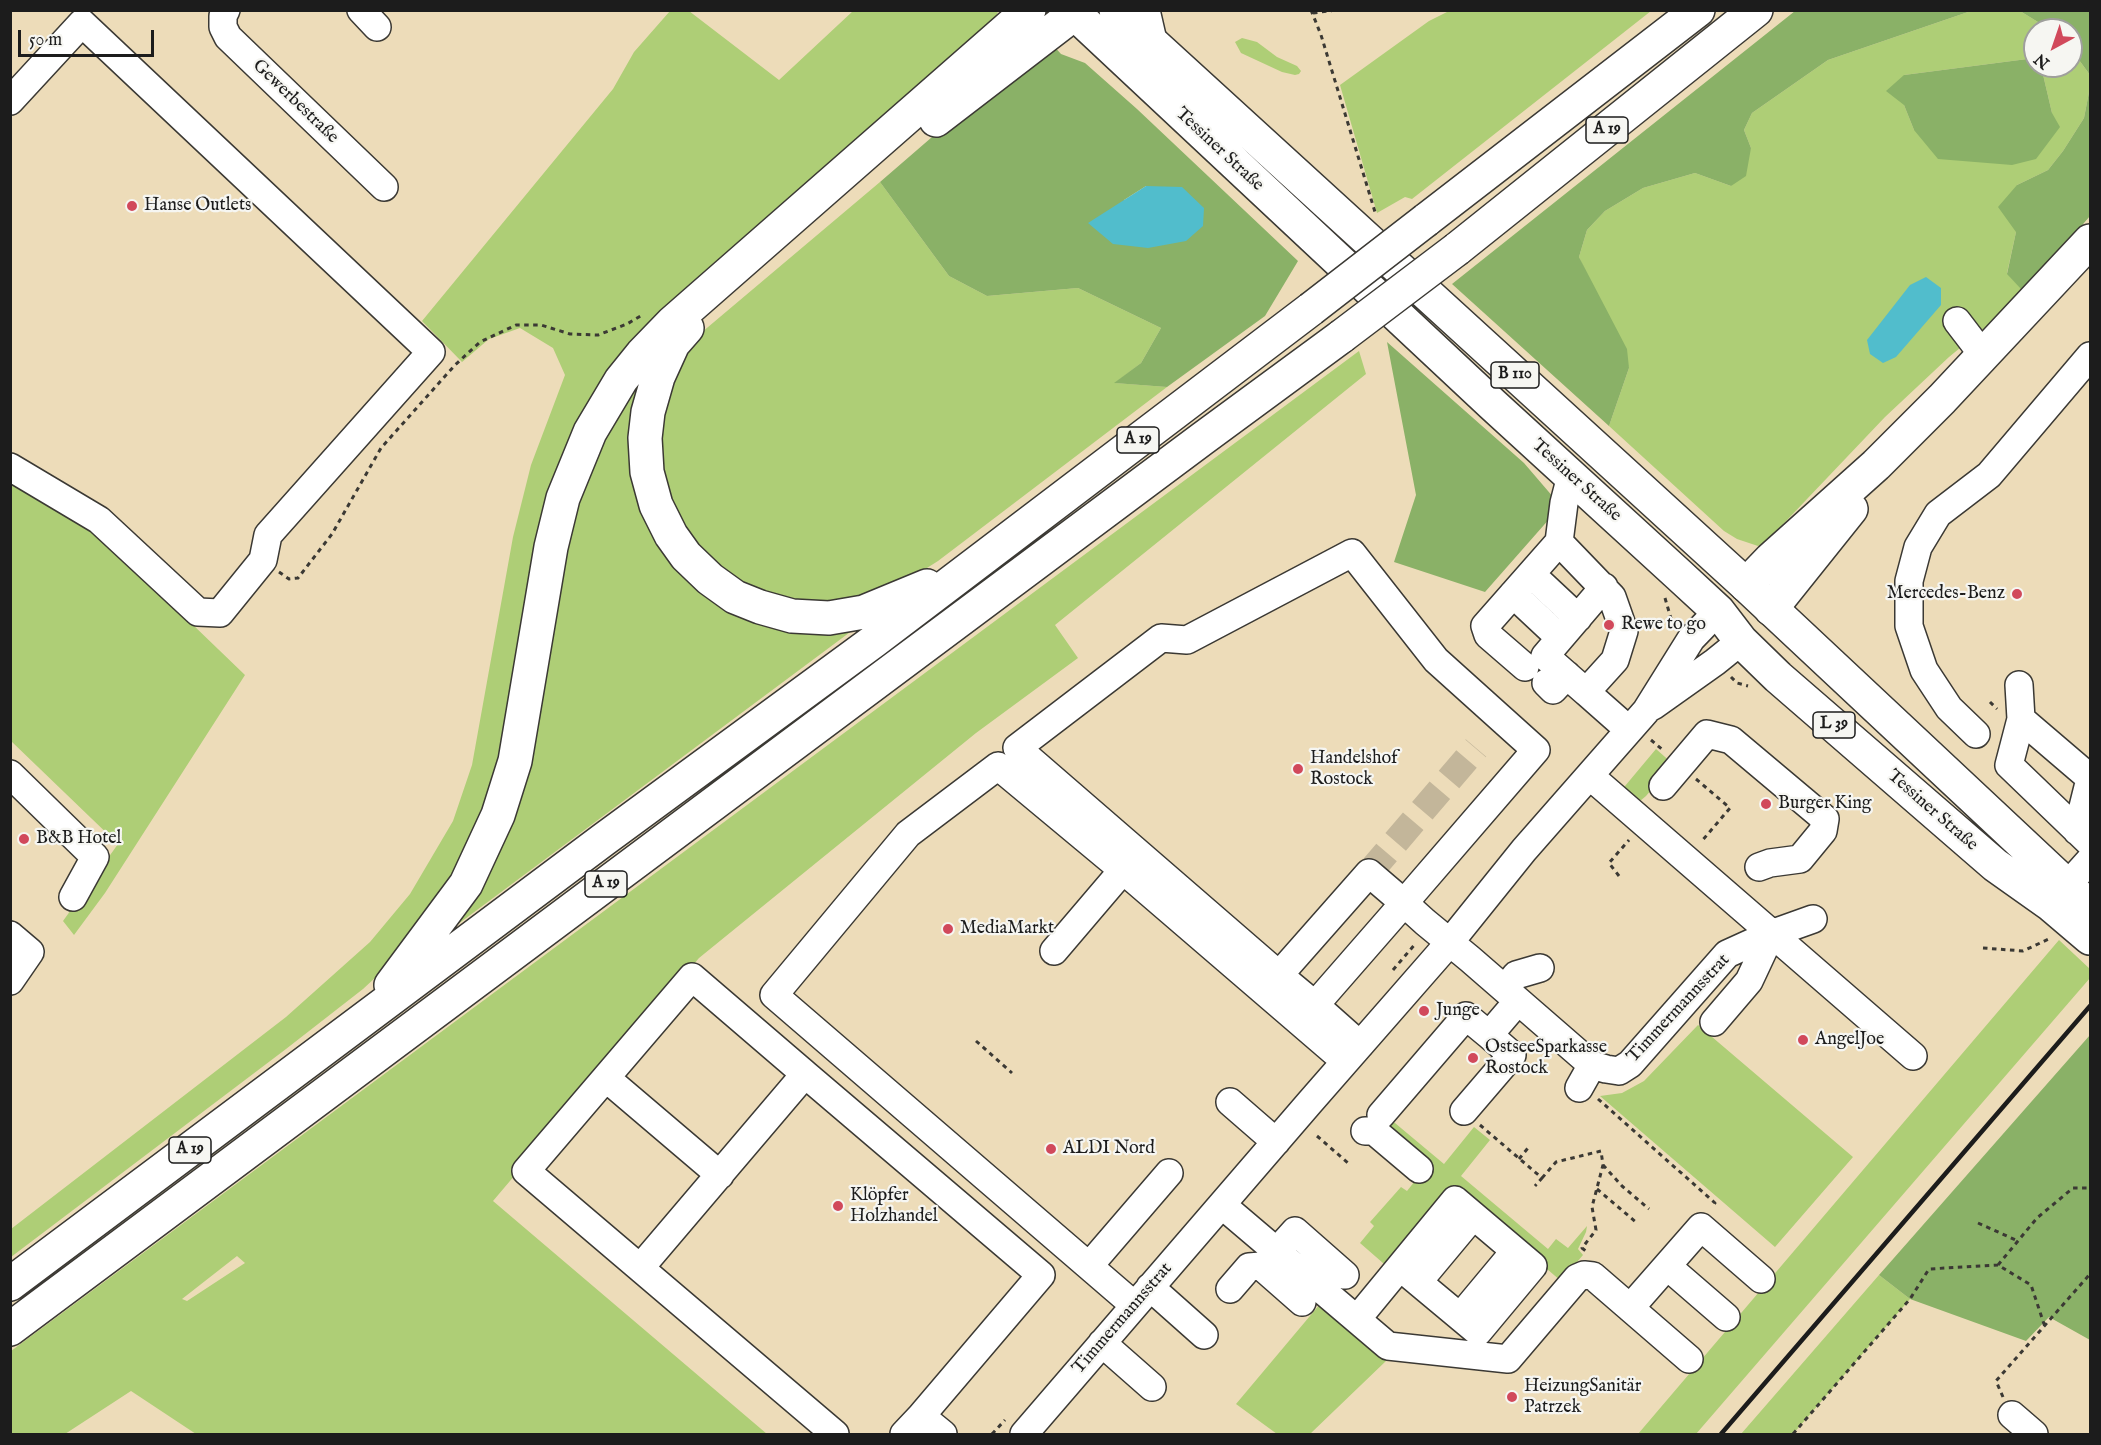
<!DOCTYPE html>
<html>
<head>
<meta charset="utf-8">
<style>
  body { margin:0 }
  #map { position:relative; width:2101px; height:1445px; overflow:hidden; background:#eddcb9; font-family:"IM FELL English",serif }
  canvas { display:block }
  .frame { position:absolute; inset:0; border:12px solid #1c1c1c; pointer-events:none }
  .north { position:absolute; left:2023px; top:18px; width:60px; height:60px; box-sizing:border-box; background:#f6f6f2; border:2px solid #9f9f9c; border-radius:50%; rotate:220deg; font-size:16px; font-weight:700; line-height:24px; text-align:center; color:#1c1c1c }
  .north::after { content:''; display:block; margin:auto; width:21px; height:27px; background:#d1495b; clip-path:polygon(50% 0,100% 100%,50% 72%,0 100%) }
  .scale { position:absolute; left:18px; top:30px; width:136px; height:27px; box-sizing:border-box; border:3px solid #1c1c1c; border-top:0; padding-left:8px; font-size:18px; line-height:21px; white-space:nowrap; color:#1c1c1c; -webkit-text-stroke:4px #f6f6f2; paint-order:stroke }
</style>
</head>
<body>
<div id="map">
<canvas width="2101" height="1445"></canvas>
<div class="frame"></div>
<div class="north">N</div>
<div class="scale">50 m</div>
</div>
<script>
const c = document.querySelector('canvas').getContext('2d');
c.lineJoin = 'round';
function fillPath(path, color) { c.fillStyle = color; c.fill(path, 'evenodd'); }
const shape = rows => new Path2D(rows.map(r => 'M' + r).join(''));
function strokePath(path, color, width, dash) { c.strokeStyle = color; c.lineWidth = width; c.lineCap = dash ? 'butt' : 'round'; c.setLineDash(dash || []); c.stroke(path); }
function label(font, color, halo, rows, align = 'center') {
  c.font = font + ' "IM FELL English",serif'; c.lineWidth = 4.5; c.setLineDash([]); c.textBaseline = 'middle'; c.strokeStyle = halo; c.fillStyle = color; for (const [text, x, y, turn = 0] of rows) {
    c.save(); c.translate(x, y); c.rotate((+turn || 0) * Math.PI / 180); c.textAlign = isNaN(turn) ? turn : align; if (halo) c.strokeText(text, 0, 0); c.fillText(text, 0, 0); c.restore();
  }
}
fillPath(shape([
  [1451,10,1651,11,1412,199,1405,197,1377,213,1340,85,1429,21],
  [670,11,689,11,779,80,853,11,998,11,995,23,601,396,485,829,403,952,363,989,286,1049,11,1257,11,1229,286,1017,370,942,410,894,453,821,472,765,513,537,531,465,565,375,553,348,520,328,489,339,462,362,422,321,613,89,634,52],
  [1971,11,2020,11,2051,30,2035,30,2035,58,1904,75,1904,105,1914,130,2052,113,2041,66,2071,66,2071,49,2090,75,2090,87,2084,118,2063,151,2048,170,2017,185,2016,232,2007,273,2022,289,2016,302,1949,357,1885,417,1769,539,1758,546,1737,539,1724,531,1609,426,1629,368,1579,257,1587,230,1605,211,1643,188,1695,173,1731,186,1751,148,1744,130,1752,113,1828,60],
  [1242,38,1257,42,1277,57,1297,66,1301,71,1299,74,1295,75,1282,72,1241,53,1235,42],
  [880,182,949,276,987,296,1078,288,1161,328,1141,363,1115,383,1167,387,938,561,892,590,803,609,727,582,680,534,654,448,682,349],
  [655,350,639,412,703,586,865,621,434,942,468,897,574,492],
  [1359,351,1366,374,1055,625,1078,658,976,733,699,958,493,1201,767,1434,196,1434,131,1391,65,1434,11,1434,11,1351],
  [237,1256,245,1263,187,1301,182,1299],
  [10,476,83,519,245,675,105,893,74,935,63,921,118,844,11,741],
  [1656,749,1673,764,1646,796,1640,801,1633,800,1620,792],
  [2059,940,2090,969,2090,978,1696,1434,1638,1434],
  [1698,1025,1853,1157,1775,1247,1600,1096,1622,1093,1644,1081],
  [1389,1118,1444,1164,1474,1127,1490,1140,1461,1176,1548,1249,1556,1239,1568,1248,1587,1226,1586,1232,1578,1249,1583,1255,1561,1281,1457,1192,1391,1270,1360,1243,1374,1226,1370,1222,1401,1187,1407,1191,1426,1167,1380,1129],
  [1879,1275,1910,1299,1793,1434,1741,1434],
  [1320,1304,1386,1361,1310,1434,1277,1434,1236,1404]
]), '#aece76');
fillPath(shape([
  [1795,11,1971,11,1828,60,1752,113,1744,130,1751,148,1746,176,1731,186,1695,173,1643,188,1605,211,1587,230,1579,257,1627,349,1629,368,1609,426,1452,284],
  [2020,11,2090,11,2090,75,2071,49,2071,30,2051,30],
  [1051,43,1061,54,1085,63,1137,109,1298,261,1265,316,1167,387,1114,383,1141,363,1161,328,1078,288,987,296,949,276,880,182,998,80],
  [1146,186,1148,248,1124,200],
  [2035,58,2035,66,2041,66,2052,113,2060,127,2036,159,2012,165,1938,159,1914,130,1904,105,1886,91,1904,75],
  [2090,87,2090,216,2016,302,2021,289,2007,274,2016,232,1998,207,2017,185,2048,170,2063,151,2084,118],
  [1387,342,1524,463,1554,498,1551,517,1485,592,1394,562,1416,495],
  [2090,1035,2090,1340,2049,1317,2026,1341,1910,1299,1879,1275]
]), '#8ab167');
fillPath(shape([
  [1146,186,1182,187,1204,208,1203,226,1186,241,1148,248,1113,244,1088,223],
  [1926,277,1941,288,1941,305,1896,357,1883,363,1870,354,1867,340,1910,285]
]), '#51bdcc');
strokePath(shape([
  [1369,873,1476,748]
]), '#c3b69a', 27, [27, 14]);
const minor = shape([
  [226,10,223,16,223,27,228,37,384,187],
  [361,10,377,27],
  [1146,10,1154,45],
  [10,101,82,23,431,352,268,535,263,560,220,613,198,612,99,520,10,467],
  [1957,321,1983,355],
  [1571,476,1564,503,1559,542,1612,597,1624,631,1615,660,1586,692,1629,730],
  [1531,574,1578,618],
  [1513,594,1560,638],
  [1525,667,1488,635,1485,626,1559,542],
  [1546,683,1553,690,1567,675],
  [2019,685,2021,719,2009,765,2090,843],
  [1586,692,1545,656,1604,587],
  [1653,706,1715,662,1741,641],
  [2021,719,2090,778],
  [1976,734,1949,708,1924,670,1909,626,1909,581,1918,547,1938,514,1989,475,2090,356],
  [10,774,95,857,73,897],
  [1590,776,1913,1056],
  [1663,786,1707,734,1731,740,1825,819,1823,831,1800,859,1770,863,1759,867],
  [2077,831,2090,779],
  [2055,899,2090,860],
  [10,935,30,952,10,981],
  [1054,951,1123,870],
  [1279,975,1315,1005,1404,903,1536,750,1436,660,1352,553,1187,640,1161,638,1017,748,1279,975,1369,873,1404,903,1425,922,1470,959,1592,1065,1606,1069,1619,1071,1630,1064,1727,954,1771,934,1813,919],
  [1505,989,1516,975,1540,968],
  [1315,1005,1360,1045],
  [1714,1022,1749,981,1771,934],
  [805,1074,692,977,526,1171,835,1434],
  [606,1078,720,1175],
  [1579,1088,1592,1065],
  [1230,1102,1276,1142],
  [1464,1111,1512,1055,1489,1035,1518,1001],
  [1381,1115,1466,1016,1489,1035],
  [1365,1131,1374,1131,1419,1169],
  [1222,1205,1388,1346,1508,1359,1577,1278,1584,1275,1593,1276,1689,1359],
  [1277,1251,1295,1231,1345,1275],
  [1089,1266,1169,1173],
  [1667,1266,1726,1317],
  [640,1268,805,1074,1041,1275,921,1416,943,1434],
  [1418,1282,1473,1216],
  [1150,1287,1204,1335],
  [1230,1289,1249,1267,1261,1266,1302,1302],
  [1134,1305,774,995,908,834,998,766,1123,870,1345,1061],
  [1630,1308,1701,1227,1761,1279],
  [1460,1317,1515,1251],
  [1357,1319,1455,1200,1533,1266,1478,1332,1400,1267],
  [1102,1343,1152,1387],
  [2012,1415,2034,1434],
  [904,1434,921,1416],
  [1024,1434,1311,1101,1450,942,1524,850,1646,711,1691,639,1718,611]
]);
const major = shape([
  [1071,10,1492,404,1679,575,1718,611,1741,641,1778,677,1995,865,2050,904,2090,938],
  [1116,10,1746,585,2090,907]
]);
const highway = shape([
  [936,120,1074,14],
  [1426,220,1698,10],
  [1457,249,1756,10],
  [687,328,673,344,658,377,648,412,645,438,647,472,656,505,671,535,686,556,710,579,735,597,760,607,792,616,829,618,864,612,927,586],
  [1746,585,1771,559,1876,465,1942,399,2090,241],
  [1771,609,1851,509],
  [391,985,466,884,498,815,515,761,551,547,563,498,590,432,621,380,642,354,672,323,1029,10],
  [10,1284,603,840,874,641,1311,309],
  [10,1329,1202,439,1342,336]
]);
strokePath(minor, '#3b3934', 30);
strokePath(major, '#3b3934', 36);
strokePath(highway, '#3b3934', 36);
strokePath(shape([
  [1311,10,1321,35,1375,212],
  [1313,13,1336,10],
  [279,572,289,579,298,578,332,534,381,448,455,365,480,342,516,325,541,325,570,334,598,335,627,324,644,314],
  [1665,598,1672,622,1671,626],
  [1731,677,1737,683,1748,686],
  [1990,702,1997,709],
  [1651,740,1664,751],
  [1696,779,1730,808,1701,842],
  [1619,876,1609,863,1629,840],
  [1983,948,2023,951,2051,938],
  [1393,970,1416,943],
  [976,1041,1012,1073],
  [1598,1099,1715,1203,1712,1207],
  [1480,1125,1542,1178,1535,1186],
  [1317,1136,1348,1163],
  [1519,1159,1528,1148],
  [1603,1165,1622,1186,1649,1209],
  [1542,1178,1556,1162,1601,1151,1603,1165,1592,1207,1596,1230,1582,1248,1587,1252],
  [1597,1189,1637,1223],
  [1978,1223,2018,1241],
  [1998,1265,2037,1218,2073,1188,2090,1188],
  [2003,1397,1996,1381,2090,1274],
  [992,1434,1005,1420],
  [1793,1434,1910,1299,1929,1269,1998,1265,2031,1285,2045,1327]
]), '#3b3934', 3, [4.5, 4.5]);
strokePath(minor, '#fff', 27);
strokePath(major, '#fff', 33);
strokePath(highway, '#fff', 33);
strokePath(shape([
  [1721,1434,2090,1006]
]), '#1c1c1c', 4.5);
const highwayBridge = shape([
  [1311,309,1426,220],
  [1342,336,1457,249]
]);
strokePath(highwayBridge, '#3b3934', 36, []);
strokePath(highwayBridge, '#fff', 33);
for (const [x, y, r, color] of [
  [132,206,6,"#d1495b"],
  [2017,594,6,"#d1495b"],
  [1609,625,6,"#d1495b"],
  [1298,769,6,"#d1495b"],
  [1766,804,6,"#d1495b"],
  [24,839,6,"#d1495b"],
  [948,929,6,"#d1495b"],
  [1424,1011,6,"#d1495b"],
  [1803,1040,6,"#d1495b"],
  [1473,1058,6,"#d1495b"],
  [1051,1149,6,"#d1495b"],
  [838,1206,6,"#d1495b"],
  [1512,1397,6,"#d1495b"]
]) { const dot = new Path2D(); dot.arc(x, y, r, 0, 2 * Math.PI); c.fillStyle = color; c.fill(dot); strokePath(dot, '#f6f6f2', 2); }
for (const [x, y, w] of [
  [1607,130,42],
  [1515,375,48],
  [1138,440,42],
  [1834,725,42],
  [606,884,42],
  [190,1150,42]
]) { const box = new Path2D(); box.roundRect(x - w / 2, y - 13, w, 26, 4.5); c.fillStyle = '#f6f6f2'; c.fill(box); strokePath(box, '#1c1c1c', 1.5); }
label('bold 16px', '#1c1c1c', null, [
  ["A 19",1607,130],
  ["B 110",1515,375],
  ["A 19",1138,440],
  ["L 39",1834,725],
  ["A 19",606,884],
  ["A 19",190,1150]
]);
label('18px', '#1c1c1c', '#f6f6f2', [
  ["Gewerbestraße",295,102,44],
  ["Tessiner Straße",1219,150,43],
  ["Tessiner Straße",1576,481,42],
  ["Tessiner Straße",1932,811,41],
  ["Timmermannsstrat",1679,1009,-47],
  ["Timmermannsstrat",1123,1319,-49]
]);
label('18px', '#1c1c1c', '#f6f6f2', [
  ["Hanse Outlets",144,206],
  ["Mercedes-Benz",2005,594,"right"],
  ["Rewe to go",1621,625],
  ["Handelshof",1310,759],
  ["Rostock",1310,780],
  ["Burger King",1778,804],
  ["B&B Hotel",36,839],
  ["MediaMarkt",960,929],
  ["Junge",1436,1011],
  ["AngelJoe",1815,1040],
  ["OstseeSparkasse",1485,1048],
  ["Rostock",1485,1069],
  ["ALDI Nord",1063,1149],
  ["Klöpfer",850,1196],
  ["Holzhandel",850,1217],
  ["HeizungSanitär",1524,1387],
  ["Patrzek",1524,1408]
], 'left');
</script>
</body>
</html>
